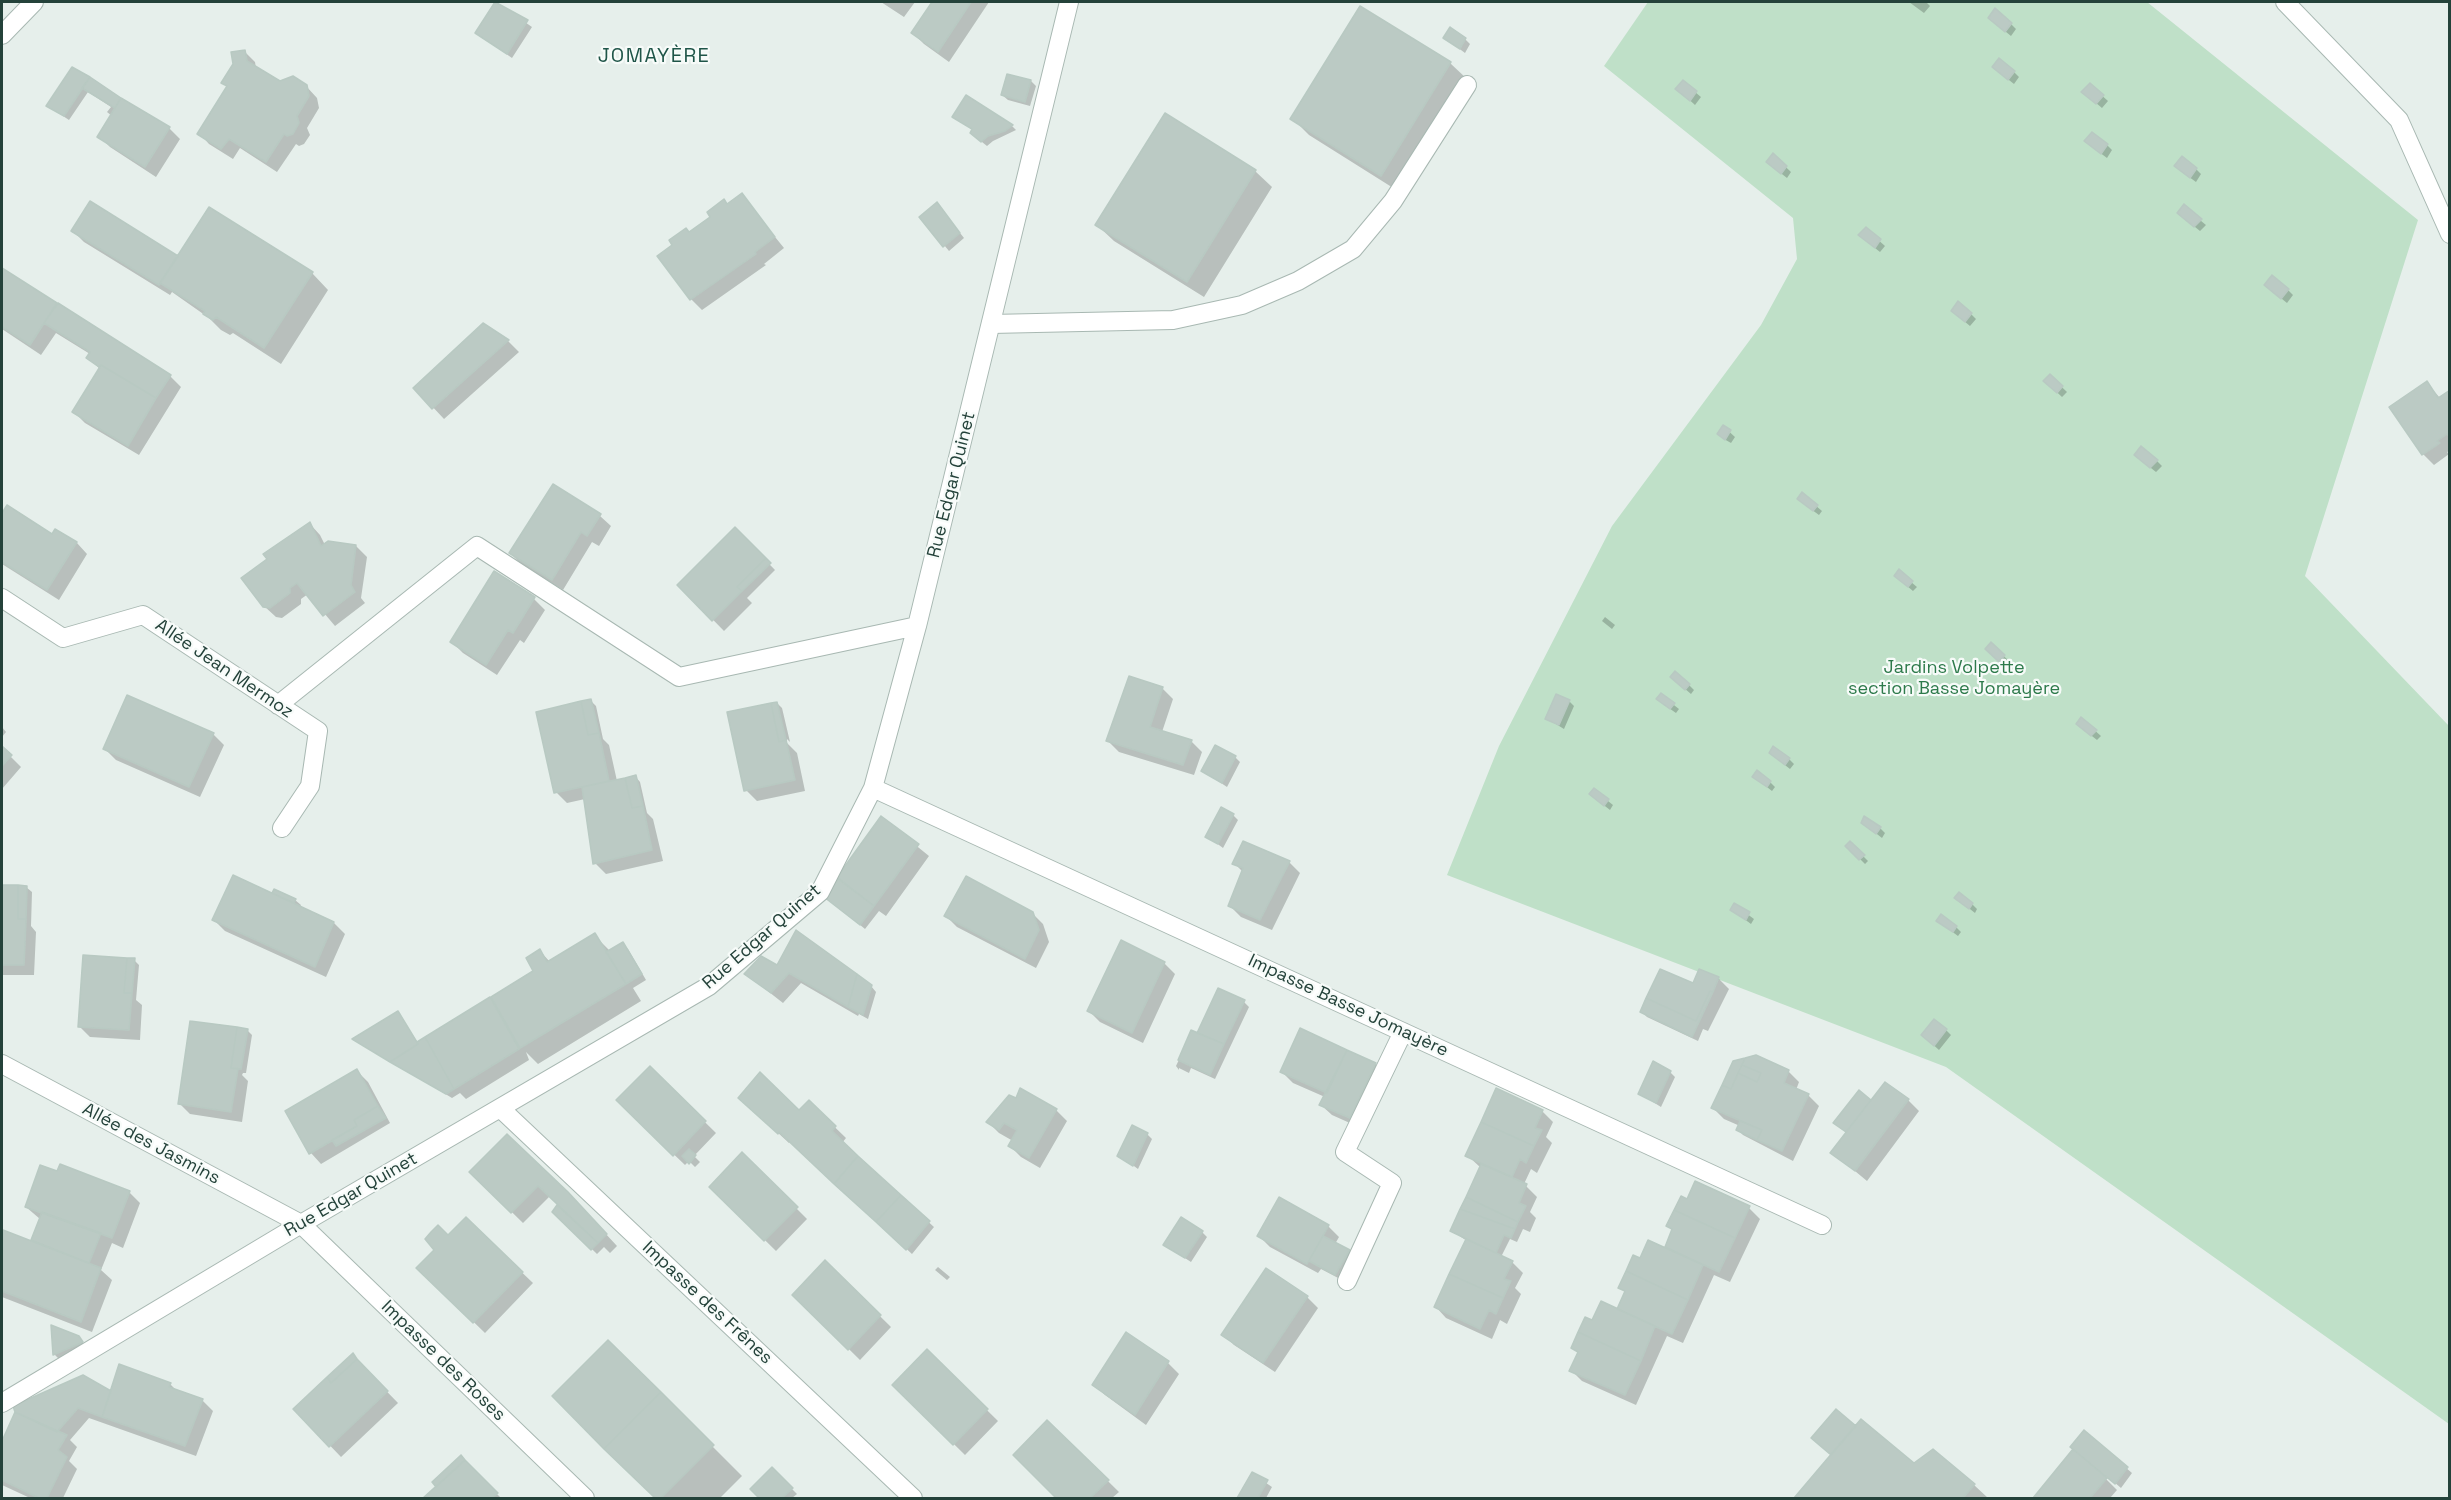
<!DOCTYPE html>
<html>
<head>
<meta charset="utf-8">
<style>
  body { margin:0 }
  #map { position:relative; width:2451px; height:1500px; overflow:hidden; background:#e6efeb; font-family:"Space Grotesk",sans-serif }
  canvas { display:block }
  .frame { position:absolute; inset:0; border:3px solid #24423a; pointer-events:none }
</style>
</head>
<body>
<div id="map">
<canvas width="2451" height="1500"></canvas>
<div class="frame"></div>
</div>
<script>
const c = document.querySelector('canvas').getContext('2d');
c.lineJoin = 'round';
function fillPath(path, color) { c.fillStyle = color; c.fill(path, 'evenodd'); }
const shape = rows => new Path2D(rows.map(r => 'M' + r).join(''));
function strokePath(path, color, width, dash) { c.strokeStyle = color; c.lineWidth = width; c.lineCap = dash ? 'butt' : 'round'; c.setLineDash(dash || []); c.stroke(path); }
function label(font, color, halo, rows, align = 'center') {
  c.font = font + ' "Space Grotesk",sans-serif'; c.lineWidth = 4.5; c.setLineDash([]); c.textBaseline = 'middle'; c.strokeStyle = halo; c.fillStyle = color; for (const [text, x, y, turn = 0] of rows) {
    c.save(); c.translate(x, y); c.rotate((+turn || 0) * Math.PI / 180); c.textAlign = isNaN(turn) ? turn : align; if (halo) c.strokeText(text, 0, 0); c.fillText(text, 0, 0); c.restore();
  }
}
fillPath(shape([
  [1648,2,2147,2,2418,220,2305,576,2449,726,2449,1424,1946,1067,1447,875,1499,746,1612,526,1761,325,1797,259,1793,218,1604,66]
]), '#bfe0c8');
fillPath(shape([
  [496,2,532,27,512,58,476,33],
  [881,2,915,2,904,17],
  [933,2,989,2,949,62,924,44,913,33],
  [1909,2,1926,2,1930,6,1924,13],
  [1360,8,1450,63,1467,79,1398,191,1309,135,1292,118],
  [1995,23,2011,24,2016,29,2011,36],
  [1445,38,1465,39,1470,44,1465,53],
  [244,51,255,62,256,68,279,83,306,86,317,98,319,108,307,128,310,135,304,144,299,146,296,144,277,172,240,148,233,159,209,144,199,133,227,87,223,83],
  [73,69,169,128,180,139,156,177,110,147,99,136,112,116,107,112,111,107,88,92,69,120,48,106],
  [1999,72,2014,72,2019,77,2014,84],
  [1031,81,1036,86,1030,106,1008,100,1002,95],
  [1683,82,1701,97,1695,105,1682,93],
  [2090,85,2108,101,2102,108,2089,97],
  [954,116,1012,126,1016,130,993,141,987,146,977,138,973,130],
  [2107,145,2112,150,2107,158,2091,146],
  [1773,155,1791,172,1787,178,1773,167],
  [2196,169,2201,174,2196,182,2181,171],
  [1255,171,1272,187,1204,297,1114,241,1097,225],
  [741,195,784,248,764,264,766,265,702,310,691,299,728,205],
  [2184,207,2206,225,2200,231,2184,218],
  [942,210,964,238,949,251,921,217],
  [1866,229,1885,246,1880,252,1865,240],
  [73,231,178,258,312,273,328,290,281,364,233,333,230,335,221,330,209,318,172,292,170,295,84,242],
  [2,269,170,376,181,387,139,455,85,423,74,412,100,369,88,358,90,354,56,333,41,355,2,329],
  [2271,290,2288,290,2293,295,2287,303],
  [1971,314,1976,319,1970,326,1958,316],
  [483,325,508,341,519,352,444,419,415,388],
  [2050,376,2067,392,2062,397,2045,381],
  [2427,383,2440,398,2450,392,2450,451,2447,452,2449,454,2434,465,2423,454],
  [1724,427,1735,437,1731,443,1724,439],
  [2141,460,2157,461,2162,466,2156,472],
  [1802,494,1822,511,1819,515,1804,504],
  [7,507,52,536,56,531,77,543,87,554,59,600,2,564,2,516],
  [600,516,611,526,599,546,592,542,563,590,521,564,510,553],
  [310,524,320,535,325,545,356,546,367,557,361,598,365,603,335,626,308,594,301,599,301,604,282,618,276,617,264,606],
  [735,529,775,570,747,598,752,603,724,631,679,585],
  [1899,572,1917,587,1913,591,1901,581],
  [495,573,534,599,545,610,524,643,520,640,497,675,463,653,452,642],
  [1605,617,1615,625,1612,629,1602,621],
  [1991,644,2009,661,2005,666,1987,649],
  [1677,682,1689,685,1694,690,1691,694],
  [1162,688,1173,699,1162,732,1191,741,1202,752,1194,775,1119,752,1108,741],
  [1661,695,1679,709,1676,713,1663,704],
  [590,700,596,706,603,739,609,745,617,781,635,776,640,782,647,813,653,819,663,861,606,874,595,863,585,799,567,803,556,792],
  [1569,701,1574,706,1564,729,1546,718],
  [777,703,782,708,790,742,787,739,787,743,797,753,805,791,757,801,746,790],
  [2082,719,2101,736,2097,740,2083,729],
  [2,727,6,732,2,737],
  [213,734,224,745,200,797,116,760,105,749],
  [2,748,21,767,2,789],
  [1235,757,1240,762,1227,787,1203,771],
  [1776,758,1789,759,1794,764,1790,769],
  [1754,777,1770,782,1775,787,1772,791],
  [1594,790,1613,805,1610,810,1596,799],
  [1233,815,1238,820,1223,848,1207,836],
  [882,818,929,856,886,916,879,911,865,929,826,897,847,885,839,877],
  [1863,823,1880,828,1885,833,1882,838],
  [1850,843,1868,861,1865,864,1847,846],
  [1289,862,1300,873,1272,930,1241,917,1230,906,1243,872,1234,863],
  [2,886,26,887,32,892,31,926,36,932,34,975,2,975],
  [274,891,295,900,301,905,300,907,334,923,345,934,326,977,225,931,214,920,272,895],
  [1956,898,1972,904,1977,909,1975,913],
  [1735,905,1754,919,1751,924,1732,910],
  [1032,913,1043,924,1049,942,1036,968,957,927,946,916],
  [1943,925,1956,927,1961,932,1958,936],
  [594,935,610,951,622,944,628,949,646,980,633,988,641,1001,538,1064,526,1052,529,1060,466,1099,460,1093,452,1098,354,1039,398,1013,418,1043,490,999,496,1004,535,971,540,951,550,962],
  [134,960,139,965,136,1000,142,1005,140,1040,90,1037,79,1026],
  [1164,963,1175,974,1143,1043,1100,1022,1089,1011],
  [778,967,871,986,876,992,868,1019,859,1014,858,1016,801,983,783,1003,746,974],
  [1718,978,1729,989,1708,1031,1703,1029,1698,1041,1647,1017,1642,1012,1693,985],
  [1244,1002,1249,1007,1215,1079,1191,1068,1189,1073,1179,1068,1179,1070,1176,1066,1192,1032,1197,1035],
  [247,1030,252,1035,246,1073,243,1073,242,1075,248,1081,242,1122,190,1114,179,1103],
  [1946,1030,1951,1035,1939,1050,1928,1040],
  [1746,1059,1788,1071,1799,1082,1796,1090,1808,1095,1819,1106,1793,1161,1743,1135,1738,1130,1740,1126,1724,1119,1713,1108,1734,1062],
  [1375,1064,1386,1075,1361,1128,1332,1115,1321,1105,1325,1097,1293,1083,1282,1072],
  [650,1068,716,1133,694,1156,700,1162,695,1167,689,1161,685,1165,618,1101],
  [357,1071,368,1082,390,1123,321,1164,311,1153],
  [1670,1072,1675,1077,1661,1107,1640,1094],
  [1859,1092,1871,1102,1908,1100,1919,1111,1867,1181,1832,1152,1847,1133,1840,1128],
  [809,1102,846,1138,842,1143,934,1227,912,1254,790,1141,789,1143,751,1108,799,1112],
  [1056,1110,1067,1121,1040,1168,1021,1157,1010,1146,1013,1141,999,1133,988,1122],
  [1542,1111,1553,1122,1546,1137,1552,1143,1537,1173,1531,1169,1524,1184,1537,1197,1530,1212,1536,1218,1530,1232,1523,1229,1517,1242,1510,1239,1501,1257,1512,1262,1523,1273,1515,1288,1521,1294,1507,1324,1500,1320,1492,1339,1446,1318,1436,1307,1467,1241,1452,1231,1481,1168,1467,1155],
  [1147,1134,1152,1139,1138,1169,1119,1155],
  [507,1136,579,1205,617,1246,610,1253,604,1247,597,1254,554,1212,559,1205,550,1196,523,1223,471,1172],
  [742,1154,807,1219,776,1251,711,1187],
  [129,1192,140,1203,123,1248,112,1243,101,1270,112,1280,92,1332,2,1297,2,1237,3,1232,32,1242,40,1219,26,1207],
  [1687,1201,1749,1208,1760,1219,1730,1282,1714,1275,1683,1343,1667,1336,1636,1405,1582,1381,1571,1370,1579,1354,1573,1348,1593,1322,1618,1311,1626,1293,1620,1287,1641,1260,1665,1249,1673,1231,1668,1226],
  [466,1219,533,1283,485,1333,418,1268],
  [1328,1226,1339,1237,1335,1244,1354,1256,1340,1279,1321,1269,1318,1273,1270,1247,1259,1236],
  [1202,1232,1207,1237,1191,1262,1165,1245],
  [825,1262,891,1327,860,1360,794,1295],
  [938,1267,950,1277,947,1280,935,1270],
  [1307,1297,1318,1308,1275,1372,1234,1345,1223,1334],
  [52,1327,78,1338,86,1347,60,1360,55,1355],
  [1126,1334,1168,1363,1179,1374,1146,1425,1105,1395,1094,1385],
  [608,1342,742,1476,720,1498,657,1498,554,1396],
  [927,1351,998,1421,965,1455,894,1385],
  [361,1365,398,1403,341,1457,295,1409],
  [170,1384,178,1392,202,1400,213,1411,196,1456,89,1418,70,1440,77,1447,69,1461,77,1469,63,1498,30,1498,2,1485,2,1445,17,1412,111,1393],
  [1048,1422,1119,1492,1112,1498,1058,1498,1015,1455],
  [1856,1428,1914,1465,1974,1485,1988,1498,1796,1498],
  [2084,1432,2132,1473,2121,1488,2107,1476,2105,1478,2117,1490,2110,1498,2035,1498,2074,1450],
  [460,1457,501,1498,425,1498,438,1487],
  [772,1469,797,1494,792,1498,761,1498,752,1489],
  [1253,1474,1272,1487,1266,1498,1239,1498]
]), '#0003');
const building = shape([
  [495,2,528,20,507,54,475,33,495,2],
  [932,2,971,2,938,52,911,33,932,2],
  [1360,6,1451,62,1381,176,1290,119,1360,6],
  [1995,8,2012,23,2005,32,1988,18,1995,8],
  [1450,27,1466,38,1460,49,1443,38,1450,27],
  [245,50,247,61,280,81,293,76,307,85,309,96,297,116,299,123,293,134,287,136,284,134,266,162,229,139,221,149,197,134,227,86,221,83,233,64,231,52,245,50],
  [1999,58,2015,71,2008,80,1992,67,1999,58],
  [72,67,90,77,64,116,46,106,72,67],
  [1007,74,1031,80,1025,102,1001,95,1007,74],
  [90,77,121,98,115,108,82,88,90,77],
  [1683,80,1697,91,1690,101,1675,89,1683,80],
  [2090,83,2104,95,2096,104,2081,92,2090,83],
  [966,95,1013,125,1005,131,988,136,981,142,970,133,972,129,952,117,966,95],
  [121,98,170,127,145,167,97,137,121,98],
  [1165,113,1256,170,1187,282,1095,225,1165,113],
  [2092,132,2108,144,2101,154,2084,141,2092,132],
  [1773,153,1787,166,1781,174,1766,162,1773,153],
  [2182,156,2197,168,2190,178,2174,166,2182,156],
  [742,193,775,237,755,252,756,254,690,300,657,256,672,245,669,240,686,228,689,232,710,217,707,212,724,199,727,204,742,193],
  [90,201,178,256,159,285,71,231,90,201],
  [937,202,960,233,943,247,919,217,937,202],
  [2184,204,2202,219,2194,227,2177,213,2184,204],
  [209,207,313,272,264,348,216,317,213,320,203,314,205,311,160,283,209,207],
  [1866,227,1881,239,1875,248,1858,235,1866,227],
  [2,268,57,303,30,345,2,327,2,268],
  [2272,275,2289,289,2281,299,2264,285,2272,275],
  [1958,301,1972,313,1965,322,1951,311,1958,301],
  [58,303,171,375,156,398,101,365,99,367,86,358,90,352,44,323,58,303],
  [483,323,509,340,432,409,413,388,483,323],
  [101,365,156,398,128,446,72,412,101,365],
  [2050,374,2063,386,2057,393,2043,381,2050,374],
  [2427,381,2438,398,2450,390,2450,437,2447,434,2437,441,2440,443,2422,455,2389,407,2427,381],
  [1723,425,1731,430,1725,440,1717,434,1723,425],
  [2141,446,2158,460,2150,468,2134,455,2141,446],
  [553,484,601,514,587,536,581,532,552,580,509,553,553,484],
  [1802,492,1818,505,1813,511,1797,499,1802,492],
  [7,505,52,534,55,529,77,542,47,590,2,562,2,513,7,505],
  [310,522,321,546,328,541,356,545,351,585,355,592,323,616,297,583,290,588,290,593,270,608,263,607,241,578,267,559,263,554,310,522],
  [735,527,766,558,737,587,742,591,712,621,677,585,735,527],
  [766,558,771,563,742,591,737,587,766,558],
  [1899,569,1913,581,1908,587,1894,576,1899,569],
  [494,571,535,597,513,633,508,630,486,665,450,642,494,571],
  [1991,642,2005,655,1999,662,1985,649,1991,642],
  [1675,671,1690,684,1685,690,1670,677,1675,671],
  [1129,676,1163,687,1150,727,1192,740,1183,765,1106,741,1129,676],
  [1661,693,1675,703,1670,709,1656,699,1661,693],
  [1556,694,1570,700,1559,725,1545,719,1556,694],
  [127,695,214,733,189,787,103,749,127,695],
  [591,699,599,733,588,735,581,701,591,699],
  [581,701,588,735,599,733,609,781,554,793,536,712,581,701],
  [777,702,786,740,779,742,771,703,777,702],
  [771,703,779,742,786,740,795,780,744,791,727,712,771,703],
  [2081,717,2097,730,2091,736,2076,724,2081,717],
  [1215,745,1236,756,1222,783,1201,771,1215,745],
  [2,746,12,755,2,766,2,746],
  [1773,746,1790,758,1785,765,1769,753,1773,746],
  [1757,770,1771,781,1767,787,1752,777,1757,770],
  [636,775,643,806,632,808,625,778,636,775],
  [625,778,632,808,643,806,652,850,593,864,582,787,625,778],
  [1594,788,1609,799,1604,806,1589,794,1594,788],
  [1221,807,1234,814,1218,844,1205,837,1221,807],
  [881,816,919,844,874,906,837,877,881,816],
  [1864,816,1881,827,1876,834,1861,823,1864,816],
  [1243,841,1290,861,1260,920,1228,906,1243,868,1232,864,1243,841],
  [1850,841,1865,855,1859,860,1845,846,1850,841],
  [233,875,334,922,315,967,212,920,233,875],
  [966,876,1033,912,1039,930,1025,959,944,916,966,876],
  [838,879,874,906,860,925,824,897,838,879],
  [2,885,18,885,18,919,26,919,24,965,2,965,2,885],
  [18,885,27,886,26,919,18,919,18,885],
  [274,889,296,899,294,903,272,893,274,889],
  [1959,892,1973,903,1969,909,1954,898,1959,892],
  [1734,903,1750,912,1746,920,1730,910,1734,903],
  [1941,914,1957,926,1953,932,1936,921,1941,914],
  [796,930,857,974,848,1007,789,973,771,993,744,974,761,956,777,965,796,930],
  [595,933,626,984,520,1048,491,997,533,971,526,958,540,949,547,962,595,933],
  [1121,940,1165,962,1132,1033,1087,1011,1121,940],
  [623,942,642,974,626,984,606,952,623,942],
  [83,955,127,958,124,993,132,993,129,1030,78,1027,83,955],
  [127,958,135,958,132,993,124,993,127,958],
  [1660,969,1693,983,1699,969,1719,977,1713,992,1710,991,1696,1021,1646,998,1660,969],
  [857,974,872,985,863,1015,848,1007,857,974],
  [1218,988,1245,1000,1224,1044,1197,1033,1218,988],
  [1710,991,1713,992,1692,1037,1640,1012,1646,998,1696,1021,1710,991],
  [490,997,519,1049,454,1089,425,1037,490,997],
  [398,1011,418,1044,390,1062,352,1039,398,1011],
  [1934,1019,1947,1029,1934,1046,1921,1035,1934,1019],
  [190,1021,237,1027,231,1068,238,1069,231,1112,178,1104,190,1021],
  [237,1027,248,1029,241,1069,231,1068,237,1027],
  [1300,1028,1347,1050,1327,1093,1280,1072,1300,1028],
  [1191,1030,1224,1044,1210,1075,1178,1060,1191,1030],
  [425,1037,454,1089,446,1094,390,1062,418,1044,417,1042,425,1037],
  [1347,1050,1376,1063,1350,1118,1319,1105,1347,1050],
  [1756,1055,1789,1070,1784,1083,1809,1094,1782,1151,1757,1140,1762,1130,1711,1108,1722,1085,1731,1089,1738,1073,1757,1082,1761,1073,1742,1065,1745,1058,1756,1055],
  [1745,1058,1731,1089,1722,1085,1733,1061,1745,1058],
  [1653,1061,1671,1071,1656,1103,1638,1094,1653,1061],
  [1742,1065,1761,1073,1757,1082,1738,1073,1742,1065],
  [650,1066,706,1121,673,1156,616,1100,650,1066],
  [357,1069,378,1106,354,1120,357,1126,309,1154,285,1111,357,1069],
  [760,1072,799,1110,809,1100,836,1126,832,1131,858,1156,834,1184,779,1132,778,1134,738,1098,760,1072],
  [1885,1082,1909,1099,1855,1171,1830,1153,1885,1082],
  [1020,1088,1057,1109,1029,1158,1008,1146,1017,1130,1004,1123,999,1130,986,1122,1009,1095,1016,1098,1020,1088],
  [1496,1088,1543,1110,1535,1128,1542,1130,1534,1146,1481,1122,1496,1088],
  [1859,1090,1871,1100,1846,1132,1833,1123,1859,1090],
  [378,1106,386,1118,336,1146,332,1140,357,1126,354,1120,378,1106],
  [1740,1121,1762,1130,1757,1140,1736,1130,1740,1121],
  [1481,1122,1534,1146,1526,1163,1520,1159,1512,1177,1465,1156,1481,1122],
  [1132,1125,1148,1133,1133,1166,1117,1156,1132,1125],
  [507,1134,568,1192,607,1234,598,1243,538,1186,511,1213,469,1172,507,1134],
  [689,1149,696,1155,689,1164,682,1156,689,1149],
  [742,1152,798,1207,764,1241,709,1187,742,1152],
  [858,1156,901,1195,876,1222,834,1184,858,1156],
  [60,1164,130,1191,112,1238,25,1207,40,1165,57,1171,60,1164],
  [1481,1164,1527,1184,1519,1203,1526,1206,1518,1222,1466,1197,1481,1164],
  [1695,1181,1750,1206,1735,1238,1674,1210,1681,1196,1687,1199,1695,1181],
  [901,1195,930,1221,906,1250,876,1222,901,1195],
  [1279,1197,1329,1225,1307,1264,1257,1236,1279,1197],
  [1466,1197,1518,1222,1515,1229,1460,1209,1466,1197],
  [557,1205,598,1243,591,1250,552,1212,557,1205],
  [1460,1209,1515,1229,1511,1238,1504,1235,1496,1253,1450,1231,1460,1209],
  [1674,1210,1735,1238,1719,1272,1665,1247,1672,1229,1666,1226,1674,1210],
  [42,1212,101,1233,89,1263,31,1240,42,1212],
  [466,1217,523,1272,473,1323,416,1268,434,1250,425,1239,431,1232,438,1225,448,1235,466,1217],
  [1181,1217,1203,1231,1185,1258,1163,1245,1181,1217],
  [3,1230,101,1268,81,1322,2,1291,3,1230],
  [1323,1236,1350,1250,1335,1275,1309,1261,1323,1236],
  [1466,1239,1513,1261,1504,1279,1511,1281,1503,1298,1449,1274,1466,1239],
  [1648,1240,1703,1265,1688,1300,1626,1271,1633,1255,1640,1258,1648,1240],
  [825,1260,881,1315,848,1350,792,1295,825,1260],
  [1266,1268,1308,1296,1263,1363,1221,1335,1266,1268],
  [1626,1271,1688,1300,1672,1334,1617,1309,1625,1291,1618,1288,1626,1271],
  [1449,1274,1503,1298,1496,1314,1489,1310,1480,1329,1434,1307,1449,1274],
  [1601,1301,1655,1326,1641,1361,1578,1332,1585,1317,1592,1320,1601,1301],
  [51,1325,79,1336,83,1342,53,1355,51,1325],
  [1126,1332,1169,1361,1135,1415,1092,1385,1126,1332],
  [1578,1332,1641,1361,1625,1395,1569,1371,1578,1352,1571,1348,1578,1332],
  [608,1340,661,1392,604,1449,552,1396,608,1340],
  [927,1349,988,1409,953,1445,892,1385,927,1349],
  [353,1353,357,1359,331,1383,327,1377,353,1353],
  [357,1359,388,1391,329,1447,293,1409,327,1377,331,1383,357,1359],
  [119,1364,171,1383,169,1387,203,1399,185,1446,102,1417,119,1364],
  [83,1375,111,1391,102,1417,78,1408,57,1432,15,1412,13,1406,83,1375],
  [661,1392,714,1445,661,1498,655,1498,604,1449,661,1392],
  [1836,1409,1856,1426,1831,1455,1811,1438,1836,1409],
  [15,1412,67,1435,58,1450,67,1457,47,1498,39,1498,2,1480,2,1441,15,1412],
  [1861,1419,1914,1463,1933,1449,1975,1484,1963,1498,1794,1498,1861,1419],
  [1047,1420,1109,1480,1090,1498,1056,1498,1013,1455,1047,1420],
  [2084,1430,2128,1467,2115,1484,2070,1447,2084,1430],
  [2073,1449,2107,1478,2090,1498,2033,1498,2073,1449],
  [461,1455,465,1460,436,1487,432,1482,461,1455],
  [465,1460,498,1493,492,1498,423,1498,465,1460],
  [772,1467,793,1488,782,1498,759,1498,750,1489,772,1467],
  [1252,1472,1268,1480,1258,1498,1237,1498,1252,1472]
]);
fillPath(building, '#bbcac4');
strokePath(building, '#b8c9c2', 1.5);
const lane = shape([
  [991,324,1173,320,1242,305,1298,281,1353,249,1393,201,1467,85]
]);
const street = shape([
  [2285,2,2399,120,2450,234],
  [2,35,34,2],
  [2,598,63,638,143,615,318,731,310,786,282,828],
  [278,705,477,546,679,677,917,626],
  [873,788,1822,1225],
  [2,1064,301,1224,585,1498],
  [500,1108,913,1498],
  [1347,1281,1392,1183,1345,1152,1403,1032],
  [2,1403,301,1224,709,986,820,892,873,788,917,626,1069,2]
]);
strokePath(lane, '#a8b8b2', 20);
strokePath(street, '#a8b8b2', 20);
strokePath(lane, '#fff', 18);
strokePath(street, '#fff', 18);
label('18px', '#24423a', '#f7fbf9', [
  ["Rue Edgar Quinet",952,485,-76],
  ["Allée Jean Mermoz",224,669,34],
  ["Rue Edgar Quinet",762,937,-41],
  ["Impasse Basse Jomayère",1348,1006,25],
  ["Allée des Jasmins",151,1144,28],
  ["Rue Edgar Quinet",351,1195,-30],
  ["Impasse des Frênes",707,1303,43],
  ["Impasse des Roses",443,1361,44]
]);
label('18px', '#2d7a4b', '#f7fbf9', [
  ["Jardins Volpette",1954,668],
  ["section Basse Jomayère",1954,689]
]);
c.letterSpacing = '1.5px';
label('20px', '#1f5548', '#f7fbf9', [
  ["JOMAYÈRE",654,57]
]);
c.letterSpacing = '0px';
</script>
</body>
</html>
